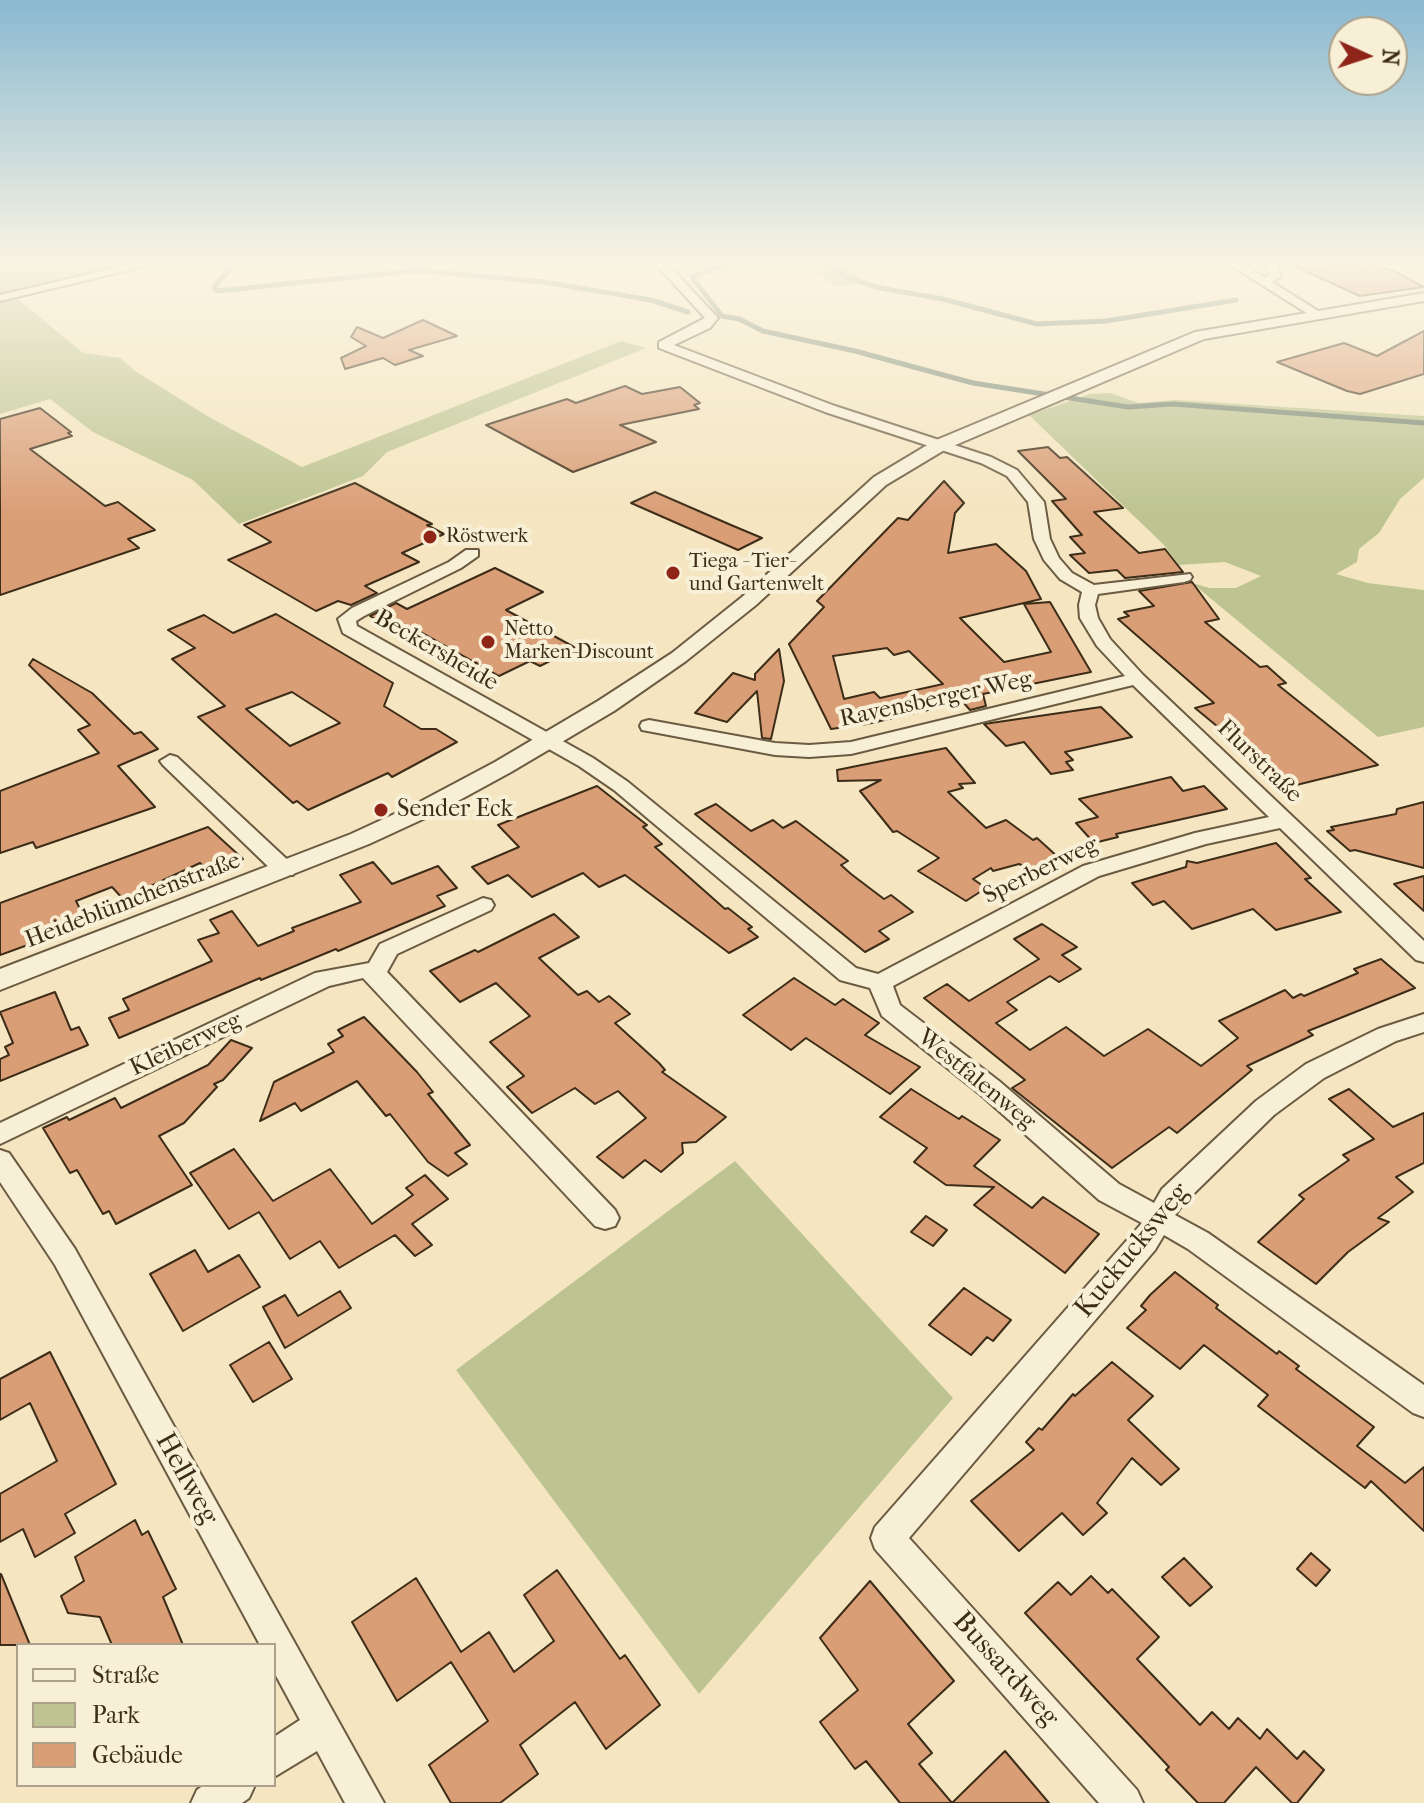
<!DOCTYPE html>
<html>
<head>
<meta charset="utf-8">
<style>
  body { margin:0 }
  #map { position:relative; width:1424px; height:1803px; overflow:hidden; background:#f5e6c1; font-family:"IM FELL French Canon",serif }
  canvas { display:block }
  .legend { position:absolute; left:16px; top:1643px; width:260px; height:144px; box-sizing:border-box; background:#f8efd7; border:2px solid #ada18b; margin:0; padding:10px 14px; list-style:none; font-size:24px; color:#3d2d18 }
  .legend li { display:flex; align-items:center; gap:16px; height:40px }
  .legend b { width:40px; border:2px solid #ada18b }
  .north { position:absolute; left:1328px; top:16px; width:80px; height:80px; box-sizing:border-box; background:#f8efd7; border:2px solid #ada18b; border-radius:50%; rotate:93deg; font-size:22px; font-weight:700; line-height:32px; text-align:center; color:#3d2d18 }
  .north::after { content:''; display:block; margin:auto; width:28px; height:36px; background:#8f2418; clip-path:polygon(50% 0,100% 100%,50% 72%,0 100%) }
</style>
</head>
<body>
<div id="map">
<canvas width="1424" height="1803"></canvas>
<ul class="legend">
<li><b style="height:10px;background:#f8efd7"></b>Straße</li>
<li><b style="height:22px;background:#bdc491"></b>Park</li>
<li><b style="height:22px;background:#da9e77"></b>Gebäude</li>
</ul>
<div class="north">N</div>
</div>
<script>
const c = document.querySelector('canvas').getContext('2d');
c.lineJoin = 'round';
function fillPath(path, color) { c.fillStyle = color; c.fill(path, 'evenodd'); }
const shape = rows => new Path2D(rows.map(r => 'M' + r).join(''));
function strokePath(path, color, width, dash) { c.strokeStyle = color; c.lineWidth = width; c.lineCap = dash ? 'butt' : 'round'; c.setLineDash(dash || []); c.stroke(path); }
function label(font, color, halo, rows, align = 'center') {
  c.font = font + ' "IM FELL French Canon",serif'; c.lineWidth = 8; c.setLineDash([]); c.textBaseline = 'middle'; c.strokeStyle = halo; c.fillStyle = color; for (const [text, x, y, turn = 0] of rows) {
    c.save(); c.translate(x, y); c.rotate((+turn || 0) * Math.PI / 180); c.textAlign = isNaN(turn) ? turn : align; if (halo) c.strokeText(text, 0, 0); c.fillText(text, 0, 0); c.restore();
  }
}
fillPath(shape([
  [0,261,143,261,0,295],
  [796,261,840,261,868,284,837,286],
  [18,299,83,353,120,358,135,371,209,417,302,467,621,341,646,348,387,452,363,476,239,524,193,480,93,432,50,399,0,414,0,303],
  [1110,393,1139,403,1176,400,1424,416,1424,478,1400,499,1379,533,1359,549,1357,562,1336,574,1368,583,1424,590,1424,727,1378,737,1192,583,1210,588,1236,588,1261,576,1225,562,1179,565,1164,545,1029,415,1090,394],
  [735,1161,953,1398,699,1694,456,1370]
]), '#bdc491');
strokePath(shape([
  [211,261,229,270,214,287,217,291,411,271,438,272,544,282,651,300,688,312],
  [753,261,712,269,692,277,722,316,739,319,763,331,855,351,973,383,1128,407,1173,404,1424,423],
  [825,261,848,278,880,288,943,299,1037,324,1106,321,1236,300]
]), '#778572', 5);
const building = shape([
  [1296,261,1325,261,1341,267,1364,262,1396,272,1424,287,1360,296,1294,266,1296,261],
  [423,320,457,336,409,350,423,356,395,365,383,358,345,369,341,358,366,346,351,337,357,327,383,338,423,320],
  [1424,331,1424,374,1360,394,1347,391,1277,362,1344,343,1377,356,1424,331],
  [625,386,642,394,680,387,700,403,694,405,699,409,620,425,656,442,573,472,486,425,567,399,576,403,625,386],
  [40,408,71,432,68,433,72,436,30,449,105,506,118,502,155,530,128,539,139,548,0,595,0,419,40,408],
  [1048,447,1060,458,1067,457,1123,508,1094,512,1139,553,1165,549,1183,572,1125,578,1117,570,1089,573,1070,555,1085,553,1070,537,1082,535,1052,501,1066,499,1018,451,1048,447],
  [944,481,964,503,955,513,948,553,996,544,1026,571,1041,599,960,618,1004,662,1051,652,1024,604,1050,602,1091,672,983,694,986,706,970,710,963,702,867,724,831,729,789,644,824,607,817,601,898,518,908,520,944,481],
  [887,648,894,655,909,651,943,684,880,698,874,692,844,699,833,656,887,648],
  [355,483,432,524,427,525,444,534,402,553,419,562,365,586,377,593,351,605,338,601,316,611,228,560,271,542,244,525,355,483],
  [655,492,731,525,762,538,738,550,631,503,655,492],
  [495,568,543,592,506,610,576,648,540,666,530,661,499,676,410,626,397,632,370,616,396,603,407,609,495,568],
  [1192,582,1219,619,1205,622,1260,667,1267,666,1286,683,1278,685,1378,765,1284,788,1258,765,1263,764,1195,708,1214,703,1118,619,1129,616,1124,612,1154,606,1139,591,1192,582],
  [276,614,393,683,384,706,421,729,436,729,457,742,392,777,388,773,308,810,297,801,293,803,198,717,225,706,172,659,195,648,168,630,204,615,233,633,276,614],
  [292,692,340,723,290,746,246,709,292,692],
  [779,649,784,681,771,739,762,738,757,691,727,722,695,713,733,673,755,680,755,674,779,649],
  [33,659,92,693,134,734,141,732,158,749,118,766,155,807,36,848,33,842,0,853,0,791,99,753,78,730,90,725,29,665,33,659],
  [1101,707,1132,737,1065,752,1073,760,1066,762,1073,770,1051,774,1024,742,1006,746,984,724,1101,707],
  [946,748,975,783,959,784,963,788,948,792,986,828,1006,820,1033,840,1037,838,1059,858,1032,870,1019,864,993,871,991,868,973,879,986,888,966,901,918,871,939,858,897,831,893,832,860,791,881,780,838,781,837,770,946,748],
  [1171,777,1183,791,1204,786,1227,809,1116,834,1118,837,1094,843,1076,823,1098,817,1079,799,1171,777],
  [597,786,647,825,643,827,662,844,655,847,725,909,728,908,752,927,748,929,758,937,729,953,625,875,599,887,583,873,532,897,508,875,488,884,472,867,519,847,498,825,597,786],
  [1424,802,1424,868,1355,850,1350,851,1327,831,1334,830,1331,827,1396,814,1397,809,1424,802],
  [716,804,751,831,773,820,783,828,796,821,848,861,841,865,851,874,884,899,891,895,913,912,879,931,889,939,865,952,695,814,716,804],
  [208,827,243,859,211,874,200,863,123,899,112,887,76,901,87,923,37,945,36,942,0,955,0,903,208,827],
  [1276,843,1311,878,1305,879,1341,912,1276,930,1253,909,1192,929,1164,901,1153,905,1132,883,1186,867,1187,861,1197,863,1276,843],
  [373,862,392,884,438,866,457,888,437,896,445,906,338,951,336,949,261,980,260,978,119,1038,109,1018,129,1010,123,999,212,961,198,940,219,933,210,920,232,911,258,946,294,931,292,928,361,902,340,875,373,862],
  [1424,876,1424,911,1394,884,1424,876],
  [554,914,579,937,539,958,578,995,587,991,599,1002,609,996,630,1014,615,1023,659,1063,665,1070,662,1072,726,1117,696,1142,682,1143,683,1153,661,1172,645,1160,623,1178,597,1157,646,1118,618,1091,595,1104,575,1088,532,1113,507,1087,524,1076,490,1042,530,1016,496,983,460,1002,430,971,475,950,478,952,554,914],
  [1042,924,1077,947,1062,955,1081,969,1059,982,1050,976,1007,1002,1017,1010,996,1023,1030,1050,1066,1027,1104,1056,1148,1029,1201,1066,1238,1038,1219,1021,1285,990,1293,998,1301,994,1304,996,1358,973,1354,969,1381,959,1415,988,1308,1031,1313,1035,1247,1066,1252,1070,1177,1133,1169,1127,1112,1168,1012,1088,1025,1080,924,998,947,984,969,1001,1039,959,1014,939,1042,924],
  [794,978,835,1005,843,999,879,1023,865,1035,920,1067,890,1094,806,1038,791,1050,743,1015,794,978],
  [55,992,71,1030,79,1027,88,1045,0,1081,0,1059,9,1055,5,1047,13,1043,0,1012,55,992],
  [364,1017,417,1072,433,1092,428,1094,470,1145,455,1153,467,1164,448,1176,428,1162,390,1114,386,1116,357,1081,301,1111,295,1103,260,1121,274,1082,334,1052,328,1044,343,1036,338,1030,364,1017],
  [231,1040,252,1048,223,1080,214,1084,217,1087,184,1123,159,1136,192,1185,116,1224,109,1211,103,1214,77,1170,70,1173,43,1128,67,1117,69,1120,115,1098,121,1108,208,1065,231,1040],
  [911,1089,959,1119,962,1116,1000,1140,974,1166,1032,1208,1043,1197,1099,1234,1065,1273,974,1205,994,1187,946,1185,914,1162,927,1148,880,1117,911,1089],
  [1349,1089,1393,1127,1424,1113,1424,1163,1396,1177,1413,1192,1378,1218,1389,1222,1348,1252,1316,1284,1258,1242,1304,1199,1299,1195,1349,1160,1343,1155,1374,1139,1329,1099,1349,1089],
  [234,1149,273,1201,330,1169,372,1224,413,1195,406,1188,425,1175,448,1199,412,1224,432,1245,415,1256,395,1235,339,1268,320,1241,290,1259,259,1212,229,1229,190,1173,234,1149],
  [926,1216,947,1230,933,1246,911,1232,926,1216],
  [195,1250,208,1272,239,1255,260,1287,183,1331,150,1274,195,1250],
  [1175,1272,1218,1305,1216,1308,1277,1354,1279,1351,1299,1366,1296,1369,1374,1427,1357,1446,1405,1483,1424,1467,1424,1531,1371,1481,1365,1488,1258,1406,1268,1395,1204,1345,1180,1369,1127,1328,1146,1310,1141,1306,1150,1295,1175,1272],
  [964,1288,1011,1320,993,1341,987,1337,971,1355,929,1325,964,1288],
  [340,1291,351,1308,285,1348,263,1307,285,1295,298,1316,340,1291],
  [269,1342,292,1379,253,1402,230,1365,269,1342],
  [50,1352,116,1484,65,1514,75,1533,35,1557,23,1529,0,1542,0,1494,57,1461,30,1403,0,1420,0,1379,50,1352],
  [1112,1362,1153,1396,1128,1420,1179,1469,1161,1485,1132,1458,1097,1503,1107,1513,1083,1535,1062,1513,1019,1551,971,1501,1034,1450,1026,1442,1039,1428,1042,1430,1073,1394,1075,1396,1112,1362],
  [135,1520,142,1535,148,1531,176,1589,163,1597,183,1645,112,1645,100,1617,68,1613,61,1596,84,1581,75,1557,135,1520],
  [1311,1553,1330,1570,1316,1586,1297,1569,1311,1553],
  [1184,1558,1212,1587,1190,1606,1162,1577,1184,1558],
  [557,1570,620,1659,625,1655,660,1705,606,1749,575,1702,520,1745,538,1774,500,1803,451,1803,429,1765,488,1721,451,1662,397,1701,352,1622,416,1578,461,1652,489,1632,514,1672,554,1641,524,1595,557,1570],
  [0,1574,1,1574,30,1645,0,1645,0,1574],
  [1091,1576,1108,1593,1112,1589,1159,1637,1137,1659,1200,1725,1212,1712,1229,1729,1238,1718,1260,1739,1267,1729,1297,1759,1304,1751,1324,1770,1297,1803,1292,1803,1256,1767,1224,1803,1198,1803,1166,1770,1169,1767,1025,1613,1058,1582,1071,1595,1091,1576],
  [870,1581,954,1681,908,1724,932,1753,919,1764,952,1803,1005,1751,1049,1803,900,1803,866,1761,855,1769,820,1722,858,1690,820,1638,870,1581]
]);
fillPath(building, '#da9e77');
strokePath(building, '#3d2d18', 2);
const minor = shape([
  [146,261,167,261,0,301,0,295,146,261],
  [653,261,665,261,718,318,710,328,674,345,835,406,991,457,1017,470,1044,502,1050,539,1059,558,1072,573,1094,585,1190,574,1192,577,1190,580,1184,582,1098,594,1095,605,1098,618,1110,639,1143,675,1424,941,1424,962,1416,960,1280,828,1206,844,1099,876,893,986,900,1005,999,1081,1119,1184,1154,1203,1162,1189,1256,1101,1306,1064,1378,1029,1424,1014,1424,1032,1396,1041,1324,1078,1274,1115,1182,1205,1175,1215,1208,1233,1424,1385,1424,1417,1413,1413,1188,1249,1164,1235,1155,1250,909,1538,1137,1790,1143,1803,1099,1803,875,1549,871,1538,875,1527,1142,1223,1099,1200,981,1095,882,1016,870,988,840,980,614,790,579,766,343,633,338,619,352,608,449,562,466,550,478,550,478,556,461,568,364,616,356,621,357,626,593,758,628,782,856,968,878,974,1083,866,1195,833,1269,817,1133,685,851,754,809,757,775,755,642,730,640,726,642,722,649,720,775,743,809,745,851,742,1125,676,1097,646,1080,618,1079,605,1082,592,1060,579,1044,560,1034,539,1028,502,1007,476,981,463,825,412,659,348,659,342,705,318,653,261],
  [1224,261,1238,261,1264,277,1269,275,1265,261,1276,261,1281,276,1272,282,1323,314,1313,317,1224,261],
  [170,755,177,757,293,865,296,870,293,875,277,875,163,765,160,761,170,755],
  [483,898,491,900,494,905,491,910,397,954,387,972,615,1210,619,1218,615,1226,605,1229,595,1226,363,978,329,986,0,1144,0,1123,315,973,369,963,380,944,483,898],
  [0,1150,9,1153,75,1249,384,1803,345,1803,317,1751,274,1777,274,1737,300,1720,274,1672,274,1645,260,1645,55,1265,0,1182,0,1150],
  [204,1785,255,1785,249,1798,242,1803,191,1803,197,1790,204,1785]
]);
const tertiary = shape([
  [1424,293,1424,301,1204,339,946,449,886,485,756,605,686,661,614,711,511,772,434,814,369,844,0,990,0,969,351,834,416,804,495,762,598,701,672,653,742,597,874,477,934,441,1195,332,1424,293]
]);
strokePath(minor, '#6b5b42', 4);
strokePath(tertiary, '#6b5b42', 4);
fillPath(minor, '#f8efd7');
fillPath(tertiary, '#f8efd7');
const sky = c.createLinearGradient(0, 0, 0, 514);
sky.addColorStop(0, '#8ab9d1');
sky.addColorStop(0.51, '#faf4e3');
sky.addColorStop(1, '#faf4e300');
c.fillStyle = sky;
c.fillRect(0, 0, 1424, 514);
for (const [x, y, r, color] of [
  [430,537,8,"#8f2418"],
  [673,573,8,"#8f2418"],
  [488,642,8,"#8f2418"],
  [381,810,8,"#8f2418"]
]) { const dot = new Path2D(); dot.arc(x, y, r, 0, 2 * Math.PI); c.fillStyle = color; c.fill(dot); strokePath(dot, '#f8efd7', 3); }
label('20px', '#3d2d18', '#f8efd7', [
  ["Röstwerk",446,537],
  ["Tiega - Tier-",689,562],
  ["und Gartenwelt",689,585],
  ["Netto",504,630],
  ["Marken-Discount",504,653]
], 'left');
label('24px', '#3d2d18', '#f8efd7', [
  ["Beckersheide",436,651,30],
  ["Ravensberger Weg",936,700,-12],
  ["Flurstraße",1259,762,44],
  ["Sperberweg",1041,871,-26],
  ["Heideblümchenstraße",133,901,-21],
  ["Kleiberweg",186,1045,-25],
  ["Westfalenweg",976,1080,39]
]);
label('24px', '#3d2d18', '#f8efd7', [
  ["Sender Eck",397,810]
], 'left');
label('28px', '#3d2d18', '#f8efd7', [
  ["Kuckucksweg",1133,1251,-51],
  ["Hellweg",186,1479,61],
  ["Bussardweg",1005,1670,48]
]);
</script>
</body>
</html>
